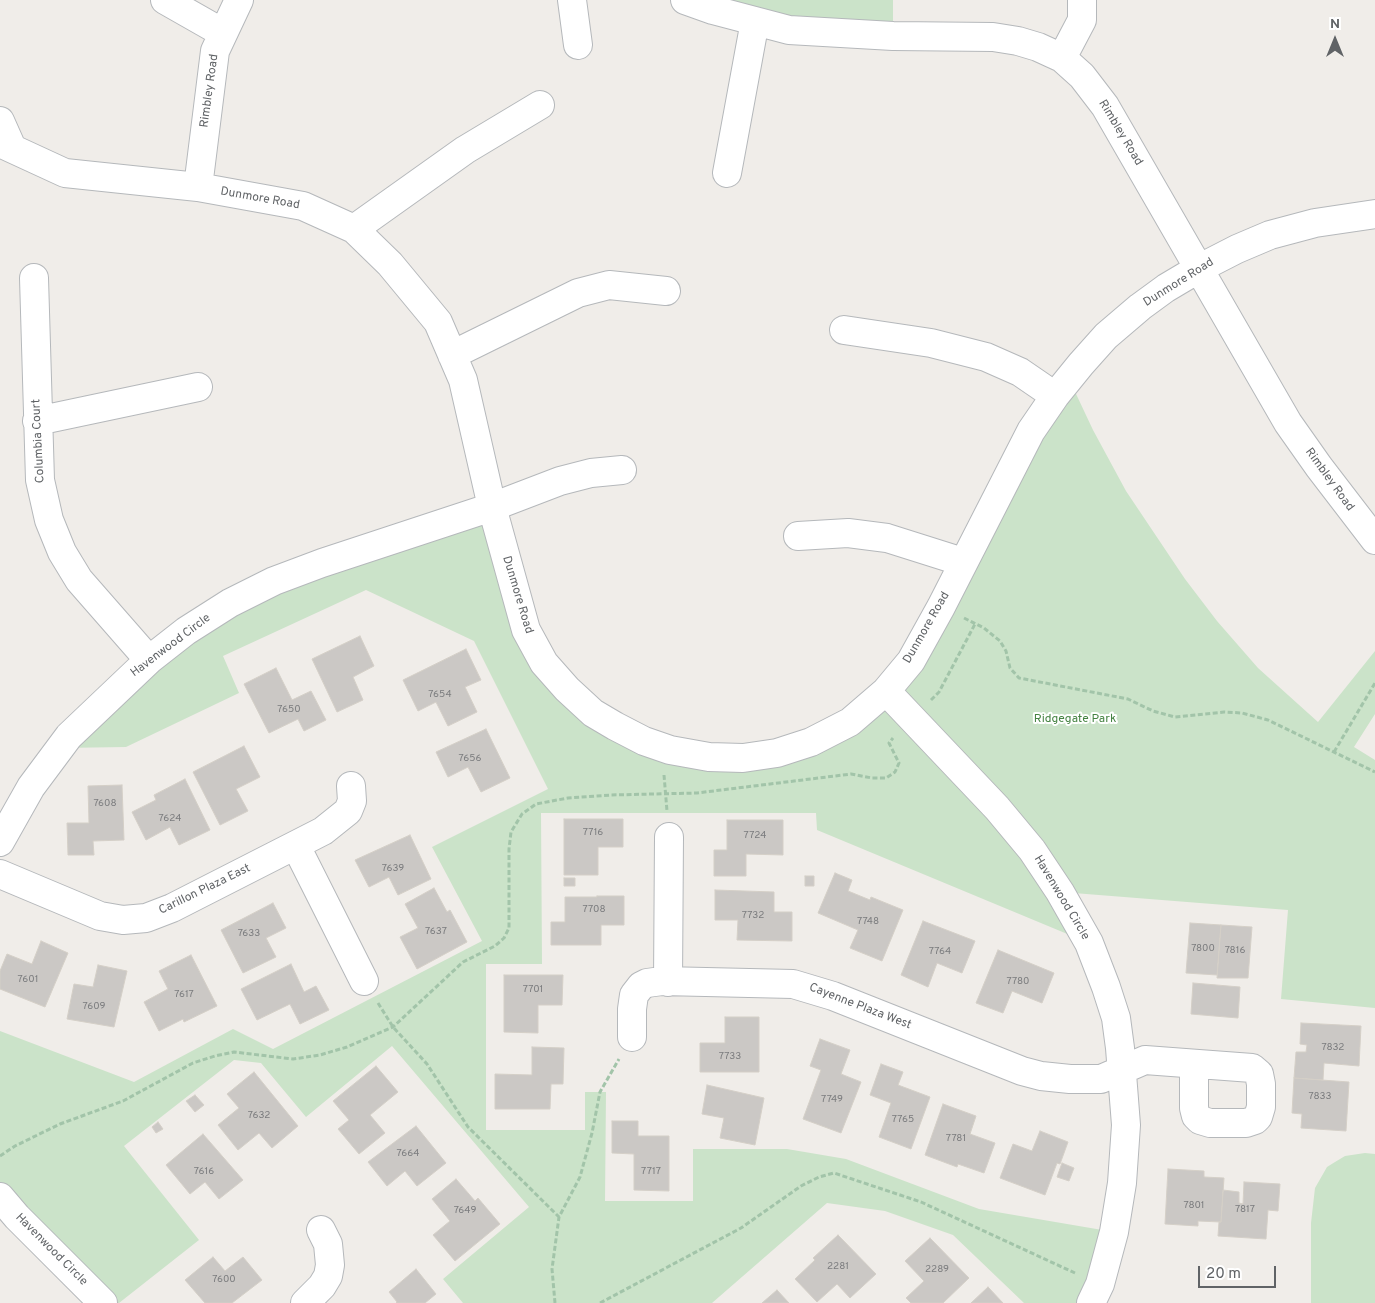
<!DOCTYPE html>
<html>
<head>
<meta charset="utf-8">
<style>
  body { margin:0 }
  #map { position:relative; width:1375px; height:1303px; overflow:hidden; background:#f0ede9; font-family:Overpass,sans-serif }
  canvas { display:block }
  .north { position:absolute; left:1310px; top:15px; width:50px; height:50px; -webkit-text-stroke:4px #fff; paint-order:stroke; rotate:0deg; font-size:14px; font-weight:700; line-height:20px; text-align:center; color:#606366 }
  .north::after { content:''; display:block; margin:auto; width:18px; height:22px; background:#606366; clip-path:polygon(50% 0,100% 100%,50% 72%,0 100%) }
  .scale { position:absolute; left:1198px; top:1266px; width:78px; height:22px; box-sizing:border-box; border:2px solid #606366; border-top:0; padding-left:6px; font-size:15px; line-height:18px; white-space:nowrap; color:#606366; -webkit-text-stroke:4px #fff; paint-order:stroke }
</style>
</head>
<body>
<div id="map">
<canvas width="1375" height="1303"></canvas>
<div class="north">N</div>
<div class="scale">20 m</div>
</div>
<script>
const c = document.querySelector('canvas').getContext('2d');
c.lineJoin = 'round';
function fillPath(path, color) { c.fillStyle = color; c.fill(path, 'evenodd'); }
const shape = rows => new Path2D(rows.map(r => 'M' + r).join(''));
function strokePath(path, color, width, dash) { c.strokeStyle = color; c.lineWidth = width; c.lineCap = dash ? 'butt' : 'round'; c.setLineDash(dash || []); c.stroke(path); }
function label(font, color, halo, rows, align = 'center') {
  c.font = font + ' Overpass,sans-serif'; c.lineWidth = 4; c.setLineDash([]); c.textBaseline = 'middle'; c.strokeStyle = halo; c.fillStyle = color; for (const [text, x, y, turn = 0] of rows) {
    c.save(); c.translate(x, y); c.rotate((+turn || 0) * Math.PI / 180); c.textAlign = isNaN(turn) ? turn : align; if (halo) c.strokeText(text, 0, 0); c.fillText(text, 0, 0); c.restore();
  }
}
fillPath(shape([
  [685,0,893,0,893,36],
  [1069,379,1093,430,1126,491,1185,579,1217,621,1258,668,1318,722,1375,651,1375,714,1354,747,1375,760,1375,1008,1281,999,1288,910,1061,892,1089,943,817,830,816,813,541,813,542,964,486,964,486,1130,585,1130,585,1092,606,1092,605,1201,693,1201,693,1149,787,1149,846,1159,979,1209,1114,1232,1091,1303,1024,1303,953,1235,885,1211,827,1203,712,1303,463,1303,443,1279,529,1207,392,1046,306,1117,261,1063,234,1060,124,1146,199,1240,119,1303,103,1303,0,1197,0,1031,134,1082,233,1029,273,1049,482,941,432,847,548,789,474,641,366,590,223,656,239,693,126,747,60,748,186,631,492,507,544,663,644,741,777,753,886,691],
  [1365,1153,1375,1154,1375,1303,1311,1303,1311,1223,1315,1188,1327,1167,1335,1162,1345,1156]
]), '#cbe3c9');
const building = shape([
  [360,636,374,666,353,677,363,700,337,712,312,659,360,636],
  [466,649,481,680,465,687,477,712,448,726,436,702,418,711,403,680,466,649],
  [276,668,292,700,311,691,326,720,304,731,298,719,269,733,244,684,276,668],
  [486,729,510,778,481,792,468,767,448,777,436,752,486,729],
  [244,746,260,777,236,789,248,811,220,825,193,772,244,746],
  [185,779,210,830,179,845,170,827,146,840,132,812,156,800,154,795,185,779],
  [122,785,124,840,93,841,94,855,68,855,67,823,89,823,88,786,122,785],
  [564,819,623,819,623,847,598,847,598,875,564,875,564,819],
  [727,820,783,820,783,855,746,854,746,876,714,876,714,850,727,850,727,820],
  [410,835,431,879,398,895,389,877,369,887,355,860,410,835],
  [835,873,852,880,848,891,870,900,871,897,903,910,882,961,850,948,858,930,818,913,835,873],
  [805,876,814,876,814,886,805,886,805,876],
  [564,878,575,878,575,886,564,886,564,878],
  [434,888,447,912,450,910,467,942,417,969,400,937,418,928,405,904,434,888],
  [715,890,774,892,774,912,792,912,792,941,737,940,738,920,715,920,715,890],
  [597,896,624,896,624,925,601,925,601,945,551,945,551,922,565,922,565,897,597,897,597,896],
  [273,903,286,928,266,938,276,957,243,973,221,930,273,903],
  [923,921,975,941,962,973,937,963,928,987,901,975,923,921],
  [1190,923,1221,925,1217,975,1186,973,1190,923],
  [1221,925,1252,927,1248,978,1217,978,1221,925],
  [41,941,68,953,45,1007,0,989,0,971,7,954,32,964,41,941],
  [998,950,1054,973,1042,1003,1012,991,1003,1013,976,1003,998,950],
  [191,955,217,1006,184,1022,183,1019,159,1031,144,1002,168,989,159,971,191,955],
  [291,964,304,992,316,986,329,1010,300,1024,290,1004,257,1020,241,989,291,964],
  [98,965,127,971,114,1027,67,1019,74,984,93,987,98,965],
  [504,975,563,975,562,1005,538,1005,538,1033,504,1032,504,975],
  [1193,983,1240,987,1238,1018,1191,1014,1193,983],
  [725,1017,759,1017,759,1072,700,1072,700,1043,725,1043,725,1017],
  [1301,1023,1361,1026,1359,1066,1324,1063,1323,1080,1294,1078,1296,1052,1306,1052,1307,1045,1300,1044,1301,1023],
  [820,1039,850,1050,841,1074,861,1082,841,1133,803,1119,821,1070,810,1066,820,1039],
  [532,1047,564,1048,563,1084,551,1084,550,1109,495,1109,495,1074,532,1075,532,1047],
  [881,1064,903,1072,898,1085,930,1097,911,1149,879,1137,891,1103,870,1095,881,1064],
  [376,1066,398,1092,370,1115,385,1133,359,1154,338,1129,349,1120,333,1101,376,1066],
  [254,1072,298,1126,272,1148,259,1133,238,1150,218,1125,239,1108,227,1094,254,1072],
  [1294,1078,1349,1082,1346,1131,1301,1128,1302,1114,1292,1113,1294,1078],
  [707,1085,764,1098,755,1145,720,1138,724,1118,702,1114,707,1085],
  [195,1095,204,1105,195,1112,186,1101,195,1095],
  [943,1104,976,1116,970,1134,995,1143,984,1173,958,1164,957,1167,925,1155,943,1104],
  [612,1121,638,1121,638,1136,669,1136,669,1191,634,1190,634,1154,612,1153,612,1121],
  [158,1122,163,1129,156,1133,152,1127,158,1122],
  [416,1126,446,1163,417,1186,405,1171,387,1186,368,1162,416,1126],
  [1040,1131,1068,1142,1060,1164,1057,1163,1045,1195,1000,1178,1013,1144,1032,1151,1040,1131],
  [203,1134,243,1180,219,1199,205,1182,190,1194,166,1165,203,1134],
  [1062,1163,1074,1168,1069,1181,1057,1177,1062,1163],
  [1168,1169,1204,1171,1204,1177,1224,1178,1221,1222,1198,1221,1198,1226,1165,1224,1168,1169],
  [456,1179,475,1201,478,1198,500,1224,455,1261,433,1235,450,1221,432,1199,456,1179],
  [1244,1182,1280,1184,1278,1211,1268,1210,1266,1239,1218,1236,1219,1222,1221,1222,1223,1190,1239,1192,1239,1203,1243,1204,1244,1182],
  [838,1235,876,1274,850,1298,837,1284,817,1302,795,1279,815,1260,813,1258,838,1235],
  [930,1238,969,1278,943,1303,911,1303,906,1298,924,1281,905,1261,930,1238],
  [213,1257,225,1271,243,1257,262,1280,232,1303,205,1303,185,1280,213,1257],
  [416,1269,436,1294,425,1303,396,1303,397,1302,389,1292,416,1269],
  [988,1287,1003,1303,971,1303,988,1287],
  [777,1290,789,1303,762,1303,777,1290]
]);
fillPath(building, '#cbc8c5');
strokePath(building, '#d4cfc7', 1);
const minor = shape([
  [165,0,223,33],
  [572,0,578,45],
  [685,0,713,10,789,30,893,36,993,37,1018,41,1038,47,1062,58,1082,76,1105,106,1288,423,1319,467,1375,540],
  [1062,58,1082,20,1082,0],
  [0,121,12,148],
  [0,143,65,173,198,187,303,206,354,229,390,264,438,322,463,380,492,507,526,630,544,663,567,689,593,713,615,726,644,741,670,750,709,757,743,758,777,753,811,742,850,722,886,691,911,661,941,607,1031,431,1055,396,1081,364,1106,336,1140,307,1166,288,1198,269,1237,249,1270,235,1315,223,1375,214],
  [727,173,755,21],
  [198,187,215,51,239,0],
  [354,229,465,150,540,105],
  [34,278,40,480,49,520,62,552,79,580,149,660],
  [844,330,931,343,986,357,1020,372,1055,396],
  [452,355,578,293,609,285,666,291],
  [37,421,198,387],
  [798,536,848,533,887,538,963,562],
  [886,691,997,808,1032,850,1060,892,1089,943,1106,987,1116,1018,1120,1048,1126,1125,1122,1183,1114,1232,1100,1284,1091,1303],
  [0,842,31,787,69,736,149,660,186,631,230,603,274,581,322,563,492,507,560,481,591,473,622,470],
  [296,846,364,981],
  [0,874,100,916,123,920,146,918,172,908,323,831,348,811,352,801,351,786],
  [668,982,669,837],
  [632,1037,632,1009,634,995,641,986,647,983,662,981,793,984,833,996,1022,1071,1041,1076,1070,1079,1101,1079,1145,1060,1252,1068,1259,1074,1261,1084,1261,1107,1258,1117,1255,1120,1246,1123,1210,1123,1200,1120,1196,1116,1194,1108,1194,1065],
  [0,1197,17,1217,103,1303],
  [305,1303,322,1286,328,1276,330,1265,328,1244,321,1230]
]);
strokePath(minor, '#b5b8bb', 30);
strokePath(shape([
  [964,618,984,628,1000,641,1006,651,1010,668,1019,678,1128,699,1153,711,1175,717,1224,712,1242,713,1268,720,1375,772],
  [931,700,939,692,975,624],
  [1334,752,1375,683],
  [664,775,667,811],
  [378,1003,393,1027,427,1064,468,1127,559,1217],
  [0,1156,15,1146,60,1124,123,1101,193,1063,215,1056,234,1052,293,1059,320,1055,347,1047,393,1027,463,962,495,946,504,938,509,928,509,849,511,832,522,814,536,804,568,798,611,795,697,793,851,774,872,778,886,778,895,772,899,763,889,743,893,738],
  [555,1303,552,1269,559,1217,580,1177,592,1133,600,1092,619,1059],
  [600,1303,741,1228,801,1186,819,1177,834,1173,921,1202,1075,1273]
]), '#a2c4a9', 3, [5, 2.5]);
strokePath(minor, '#fff', 28);
label('10px', '#7b7c7e', null, [
  ["7654",440,695],
  ["7650",289,710],
  ["7656",470,759],
  ["7608",105,804],
  ["7624",170,819],
  ["7716",593,833],
  ["7724",755,836],
  ["7639",393,869],
  ["7708",594,910],
  ["7732",753,916],
  ["7748",868,922],
  ["7637",436,932],
  ["7633",249,934],
  ["7800",1203,949],
  ["7816",1235,951],
  ["7764",940,952],
  ["7601",28,980],
  ["7780",1018,982],
  ["7701",533,990],
  ["7617",184,995],
  ["7609",94,1007],
  ["7832",1333,1048],
  ["7733",730,1057],
  ["7833",1320,1097],
  ["7749",832,1100],
  ["7632",259,1116],
  ["7765",903,1120],
  ["7781",956,1139],
  ["7664",408,1154],
  ["7616",204,1172],
  ["7717",651,1172],
  ["7801",1194,1206],
  ["7817",1245,1210],
  ["7649",465,1211],
  ["2281",838,1267],
  ["2289",937,1270],
  ["7600",224,1280]
]);
label('12px', '#606366', '#fff', [
  ["Rimbley Road",210,91,-82],
  ["Rimbley Road",1120,133,59],
  ["Dunmore Road",260,199,10],
  ["Dunmore Road",1179,283,-32],
  ["Columbia Court",39,441,-93],
  ["Rimbley Road",1329,480,54],
  ["Dunmore Road",517,595,73],
  ["Dunmore Road",927,628,-60],
  ["Havenwood Circle",171,646,-37],
  ["Carillon Plaza East",205,890,-26],
  ["Havenwood Circle",1061,898,59],
  ["Cayenne Plaza West",860,1007,21],
  ["Havenwood Circle",51,1250,45]
]);
label('12px', '#458342', '#fff', [
  ["Ridgegate Park",1075,720]
]);
</script>
</body>
</html>
